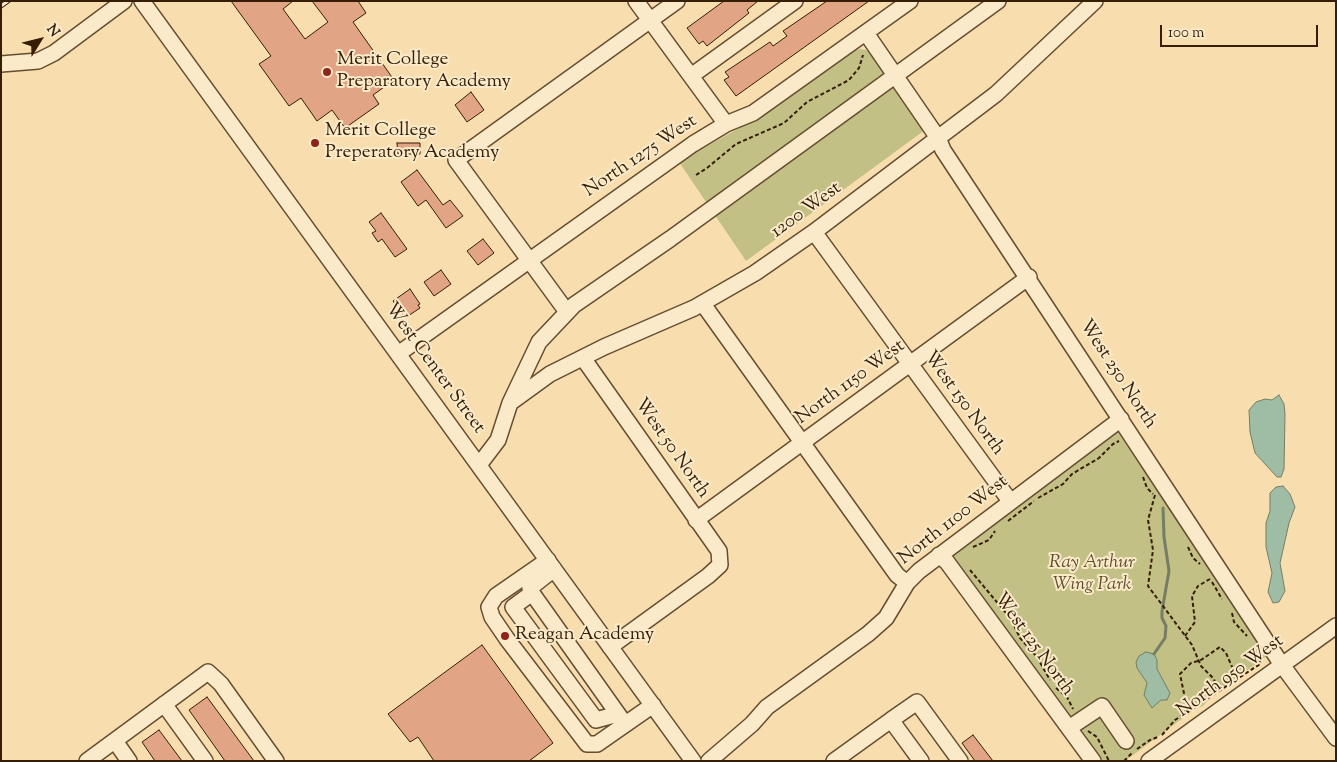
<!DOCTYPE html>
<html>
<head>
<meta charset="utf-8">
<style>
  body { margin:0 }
  #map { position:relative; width:1337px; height:762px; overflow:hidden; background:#f8deae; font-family:"Sorts Mill Goudy",serif }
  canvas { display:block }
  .frame { position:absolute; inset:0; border:2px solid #351d06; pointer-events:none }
  .north { position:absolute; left:15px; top:15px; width:50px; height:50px; -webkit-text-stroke:4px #faeaca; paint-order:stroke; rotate:54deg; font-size:14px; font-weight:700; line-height:20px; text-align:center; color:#351d06 }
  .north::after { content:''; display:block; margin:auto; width:18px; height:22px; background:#351d06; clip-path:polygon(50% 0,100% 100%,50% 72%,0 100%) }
  .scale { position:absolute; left:1160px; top:25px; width:158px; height:22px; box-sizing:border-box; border:2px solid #351d06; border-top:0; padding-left:6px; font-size:15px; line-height:18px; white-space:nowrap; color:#351d06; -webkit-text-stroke:4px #faeaca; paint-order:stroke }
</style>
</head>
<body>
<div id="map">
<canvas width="1337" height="762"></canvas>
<div class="frame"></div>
<div class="north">N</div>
<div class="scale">100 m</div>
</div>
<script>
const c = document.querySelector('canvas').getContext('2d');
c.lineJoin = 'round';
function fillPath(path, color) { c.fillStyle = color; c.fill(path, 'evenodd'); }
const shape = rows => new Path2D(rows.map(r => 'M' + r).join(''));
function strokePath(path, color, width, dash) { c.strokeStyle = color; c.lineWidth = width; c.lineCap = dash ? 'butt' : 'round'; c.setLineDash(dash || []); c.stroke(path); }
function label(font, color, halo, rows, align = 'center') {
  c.font = font + ' "Sorts Mill Goudy",serif'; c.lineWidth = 4; c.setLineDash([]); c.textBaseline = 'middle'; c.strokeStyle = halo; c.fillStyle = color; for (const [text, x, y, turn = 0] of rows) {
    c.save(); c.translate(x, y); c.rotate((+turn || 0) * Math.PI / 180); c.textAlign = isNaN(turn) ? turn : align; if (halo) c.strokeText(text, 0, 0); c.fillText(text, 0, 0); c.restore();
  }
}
fillPath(shape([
  [861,49,869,51,925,130,746,261,679,162,757,118,853,51],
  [1116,430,1268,655,1211,697,1203,706,1195,709,1125,761,1102,761,951,553]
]), '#c3c086');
const water = shape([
  [1279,395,1284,404,1285,414,1284,469,1281,477,1277,477,1255,453,1250,432,1249,410,1256,402,1265,399,1272,400,1279,395],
  [1283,486,1290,494,1295,507,1289,523,1280,563,1285,591,1279,602,1273,603,1268,592,1272,573,1266,547,1266,523,1270,511,1270,493,1276,487,1283,486],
  [1146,652,1154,654,1157,660,1157,669,1170,693,1167,700,1161,700,1152,708,1144,695,1147,683,1137,668,1136,662,1139,656,1146,652]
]);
fillPath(water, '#9fbda5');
strokePath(water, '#757d65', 1);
strokePath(shape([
  [1154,654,1165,638,1166,626,1162,618,1162,611,1169,571,1164,537,1163,508]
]), '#757d65', 3);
const building = shape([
  [231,1,293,1,283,9,305,39,328,22,312,1,358,1,366,13,353,22,394,80,373,95,379,104,345,128,332,110,317,121,301,98,289,106,259,64,271,56,231,1],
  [724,1,758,1,747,10,749,13,707,46,703,41,699,44,687,28,724,1],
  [827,1,869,1,736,96,724,80,729,77,725,72,770,42,773,46,787,36,783,31,827,1],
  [471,92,484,110,467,122,455,105,471,92],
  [397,143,420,143,420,154,398,154,397,143],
  [417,170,443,205,450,200,463,216,446,228,426,200,418,206,401,182,417,170],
  [381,213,407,249,395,257,382,239,378,242,372,233,376,231,369,222,381,213],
  [483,239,494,253,478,265,467,251,483,239],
  [441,270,451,284,434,296,424,282,441,270],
  [410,289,420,304,418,305,420,308,405,318,393,301,410,289],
  [482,645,553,743,529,761,434,761,418,737,410,742,388,714,482,645],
  [207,697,254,761,225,761,189,710,207,697],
  [159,730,182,761,155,761,142,742,159,730],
  [973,735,993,761,975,761,962,743,973,735]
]);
fillPath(building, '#e1a586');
strokePath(building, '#351d06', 1);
const minor = shape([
  [142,1,693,761],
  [636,1,726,124],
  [866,33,938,138,943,150,1282,665,1336,738],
  [1,64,38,61,54,53,124,1],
  [691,76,795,1],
  [814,232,1010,501],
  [703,304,897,575,907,583],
  [567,312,456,160,677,1],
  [398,354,693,144,726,124,753,113,910,1],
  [583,358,719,551,720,565,708,576,610,647],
  [510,403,550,374,604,347,694,308,755,273,814,232,996,94,1095,1],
  [479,465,498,440,510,403,539,342,574,305,670,239,998,1],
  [696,520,1029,277],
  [939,555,947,562,1093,761],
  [548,560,496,596,489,607,492,617,507,639,587,744,597,744,653,705],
  [554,569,530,588,532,593,625,724],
  [532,593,513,607,596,720,618,714],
  [164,704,205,761],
  [891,720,917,702,960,761],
  [1069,728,1102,706,1126,741],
  [115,741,129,761],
  [87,761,208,672,221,684,276,761],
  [709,761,752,724,767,707,868,634,886,618,907,583,919,571,1121,419],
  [834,761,891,720,921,761],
  [1149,761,1336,626]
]);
strokePath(minor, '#664d30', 18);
strokePath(shape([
  [696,175,707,168,736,144,784,123,807,102,849,80,859,68,863,55],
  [1143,477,1147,488,1153,494],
  [1155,495,1148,520,1153,550,1148,586,1192,645,1201,666,1214,679,1217,691],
  [1038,498,1063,484,1072,474,1099,458,1113,444,1119,441],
  [1008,521,1034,501],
  [973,547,989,540,995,531],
  [1188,547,1193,558,1200,564],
  [970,570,1011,619,1020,638,1037,657,1050,680],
  [1212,582,1222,599],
  [1232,613,1234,622,1247,636],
  [1185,636,1195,622,1192,596,1198,586,1210,579],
  [1056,688,1067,697,1073,709],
  [1188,713,1180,674,1191,663,1201,660,1220,647,1226,653,1237,678],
  [1088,731,1097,737,1109,761],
  [1162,735,1175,720,1260,664,1261,656],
  [1137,749,1150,740,1158,737],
  [1124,761,1133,752]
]), '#351d06', 2, [4, 2.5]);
strokePath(minor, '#faeaca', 15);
const rail = shape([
  [1,6,8,1]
]);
strokePath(rail, '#351d06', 5);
strokePath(rail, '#faeaca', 3, [9]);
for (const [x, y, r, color] of [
  [327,72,5,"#8f2418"],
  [315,143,5,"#8f2418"],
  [505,636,5,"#8f2418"]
]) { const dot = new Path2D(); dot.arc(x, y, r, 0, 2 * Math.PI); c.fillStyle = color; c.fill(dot); strokePath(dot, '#faeaca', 2); }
label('19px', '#351d06', '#faeaca', [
  ["Merit College",337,61],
  ["Preparatory Academy",337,83],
  ["Merit College",325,132],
  ["Preperatory Academy",325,154],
  ["Reagan Academy",515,636]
], 'left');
label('19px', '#351d06', '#faeaca', [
  ["North 1275 West",641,157,-34],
  ["1200 West",807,211,-36],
  ["West Center Street",434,369,54],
  ["West 250 North",1117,375,57],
  ["North 1150 West",851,383,-36],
  ["West 150 North",963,404,54],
  ["West 50 North",671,449,55],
  ["North 1100 West",954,521,-38],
  ["West 125 North",1033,645,54],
  ["North 950 West",1231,677,-36]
]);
label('italic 19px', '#604e2c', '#faeaca', [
  ["Ray Arthur",1092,564],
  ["Wing Park",1092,586]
]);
</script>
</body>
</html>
